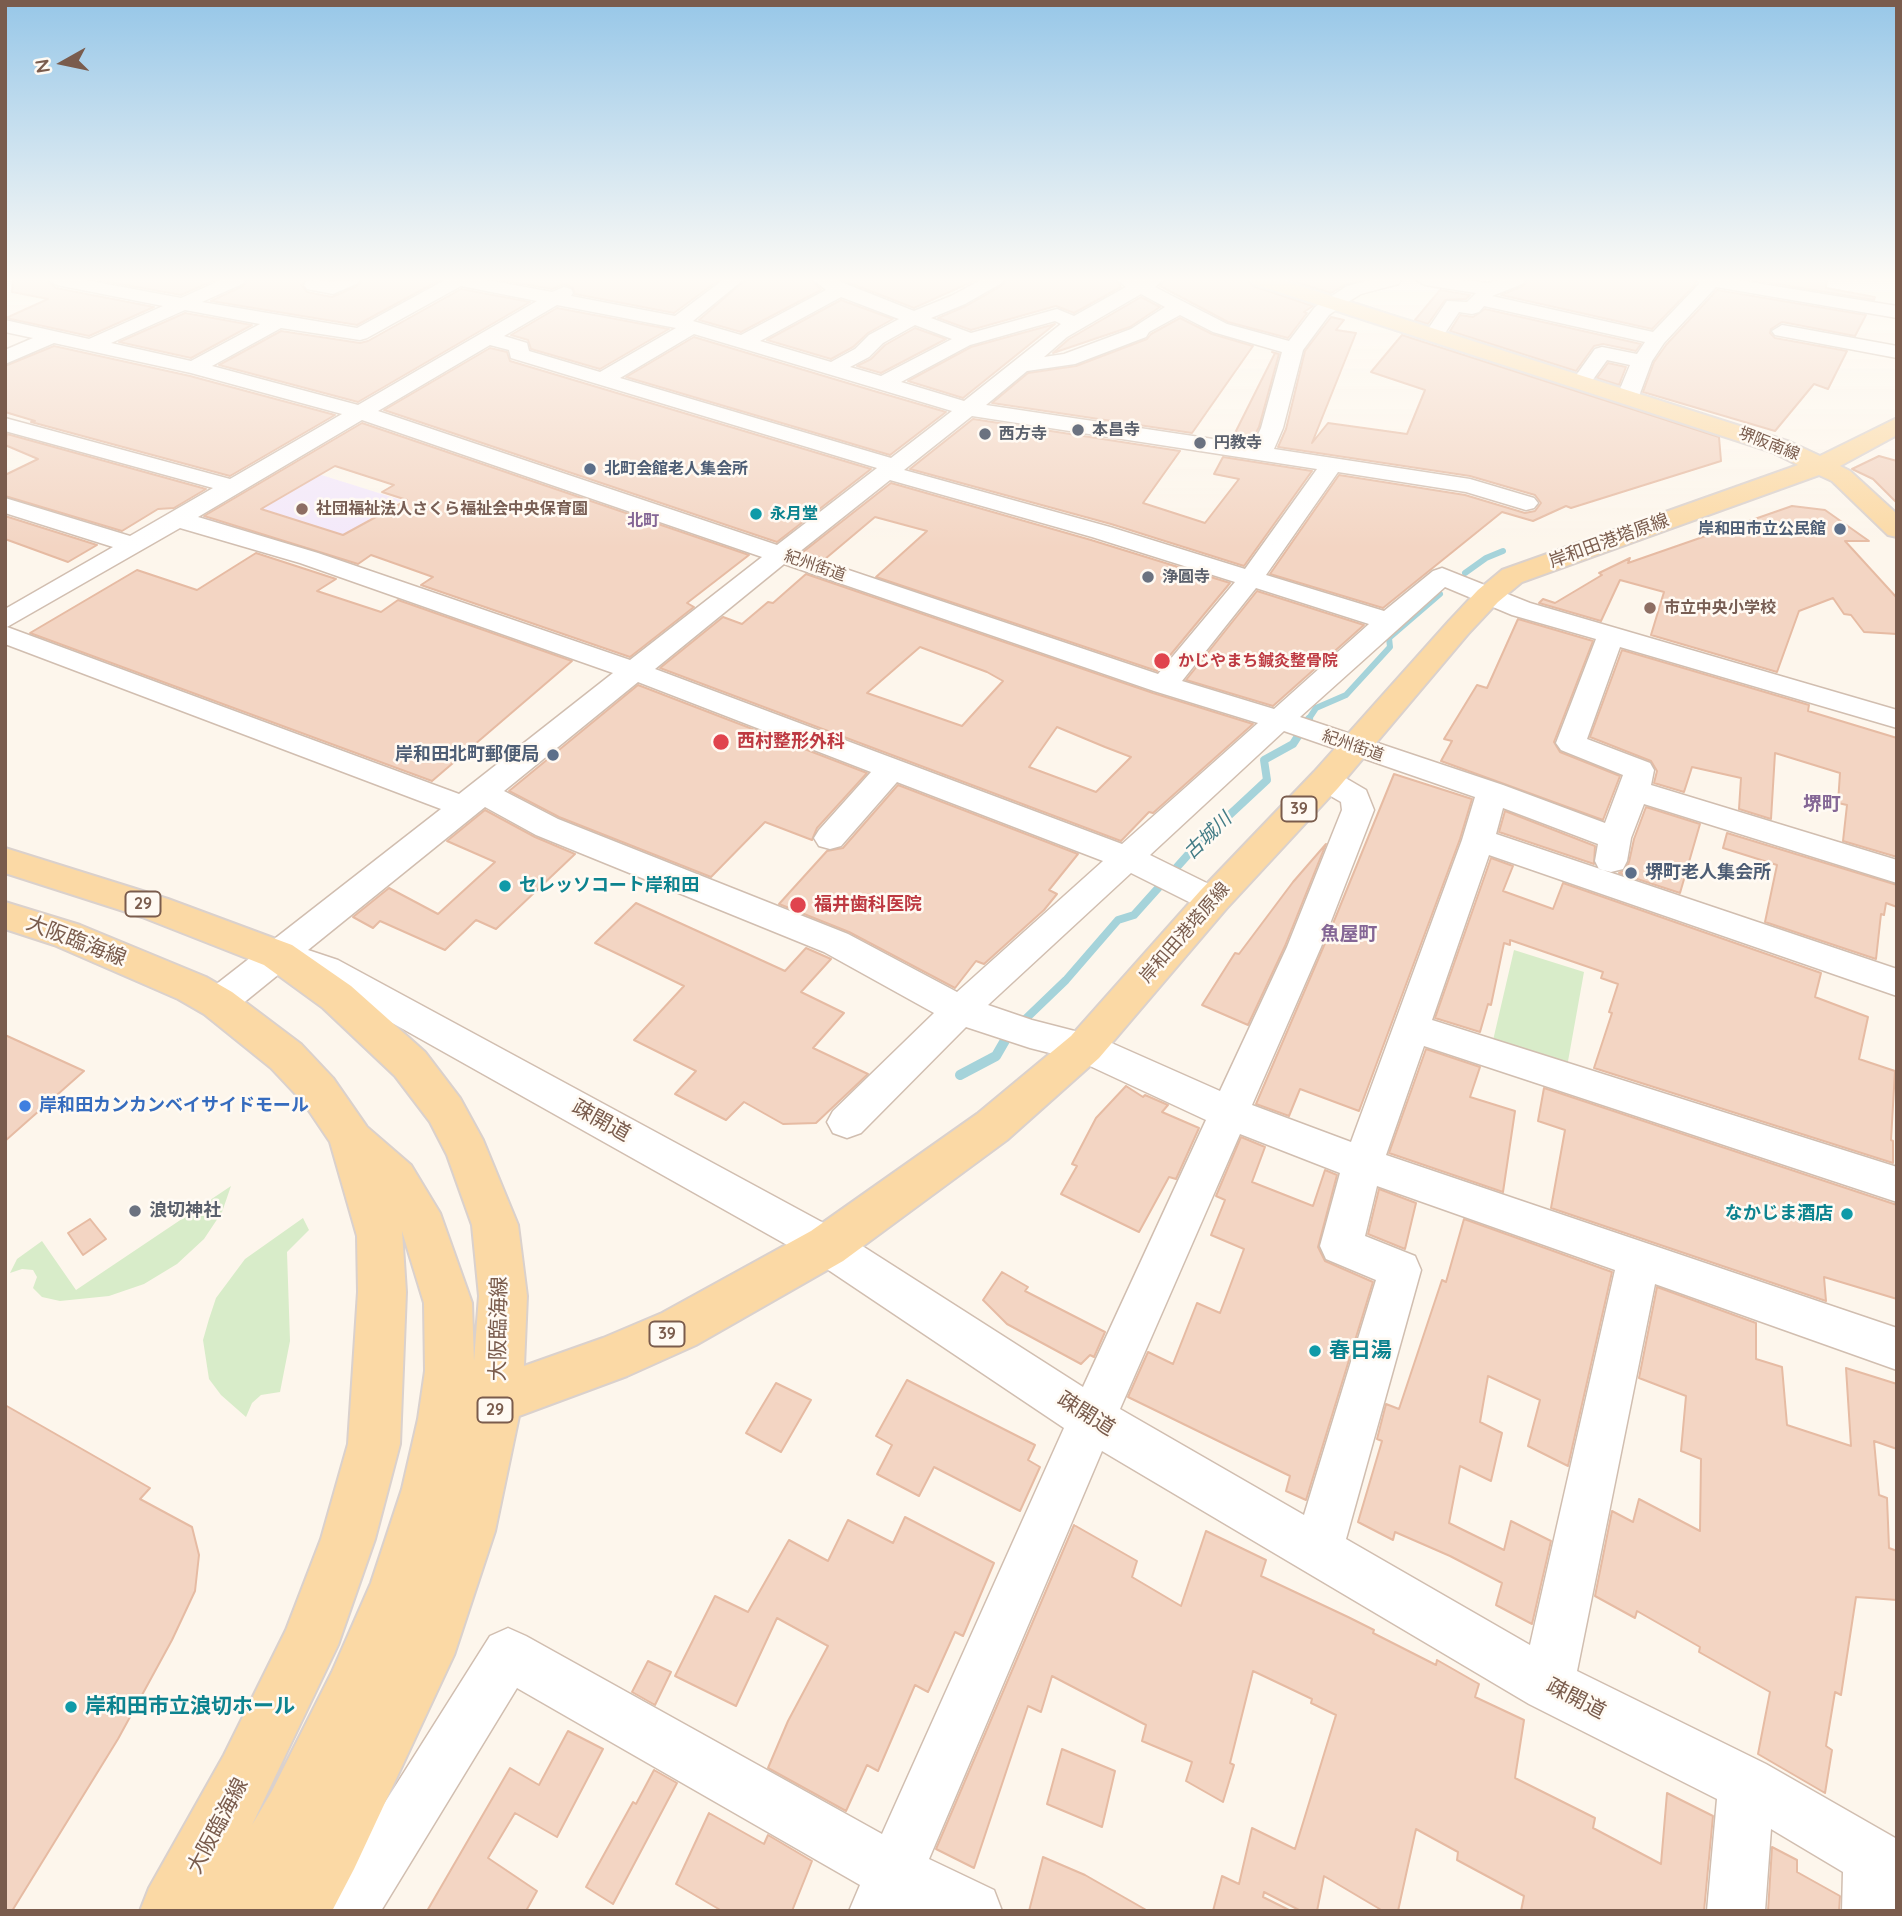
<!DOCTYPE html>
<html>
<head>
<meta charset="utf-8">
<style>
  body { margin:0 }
  #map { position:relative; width:1902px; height:1916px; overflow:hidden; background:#fdf6ec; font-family:Quicksand,sans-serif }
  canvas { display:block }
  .frame { position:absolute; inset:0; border:7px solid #7a5c4d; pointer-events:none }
  .north { position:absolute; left:28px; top:28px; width:70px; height:70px; -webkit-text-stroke:5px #fffaf3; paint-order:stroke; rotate:261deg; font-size:19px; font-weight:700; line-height:28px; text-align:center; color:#7a5c4d }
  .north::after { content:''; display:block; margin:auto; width:24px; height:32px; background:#7a5c4d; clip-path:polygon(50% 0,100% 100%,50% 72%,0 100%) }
</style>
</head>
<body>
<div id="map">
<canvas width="1902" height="1916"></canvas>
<div class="frame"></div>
<div class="north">N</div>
</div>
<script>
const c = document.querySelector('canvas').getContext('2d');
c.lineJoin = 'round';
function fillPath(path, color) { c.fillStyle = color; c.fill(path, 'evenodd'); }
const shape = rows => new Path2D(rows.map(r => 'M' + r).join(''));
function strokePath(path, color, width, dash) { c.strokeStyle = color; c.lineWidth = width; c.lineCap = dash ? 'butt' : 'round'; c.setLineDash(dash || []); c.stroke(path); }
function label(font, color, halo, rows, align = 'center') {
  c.font = font + ' Quicksand,"Noto Sans JP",sans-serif'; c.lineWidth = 5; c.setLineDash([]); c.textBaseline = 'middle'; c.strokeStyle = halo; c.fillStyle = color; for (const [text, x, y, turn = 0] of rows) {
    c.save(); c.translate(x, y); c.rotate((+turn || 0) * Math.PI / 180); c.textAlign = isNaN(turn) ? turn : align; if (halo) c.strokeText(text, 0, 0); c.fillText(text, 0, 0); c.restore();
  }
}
fillPath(shape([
  [293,466,401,500,313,555,202,517]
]), '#f3e8fa');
fillPath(shape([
  [1514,950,1584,972,1565,1078,1491,1049],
  [231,1186,222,1212,204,1239,177,1264,144,1284,109,1296,60,1301,42,1297,33,1288,37,1277,33,1270,22,1269,10,1273,17,1259,42,1241,76,1290],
  [303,1218,309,1230,287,1252,290,1341,280,1392,261,1395,252,1403,246,1417,221,1395,209,1379,203,1340,209,1319,216,1298,245,1259]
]), '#d8ecc9');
strokePath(shape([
  [1465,573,1486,558,1503,551],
  [1308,720,1316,708,1346,695,1390,647,1389,638,1440,594]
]), '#a5d3da', 6);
strokePath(shape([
  [1014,1030,1066,980,1118,920,1134,915,1194,848,1267,780,1264,760,1293,744,1309,719]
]), '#a5d3da', 8);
strokePath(shape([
  [960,1075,996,1056,1007,1037,1016,1029]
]), '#a5d3da', 10);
const building = shape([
  [13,280,46,280,56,288,154,307,89,336,6,318,48,299,12,292,13,280],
  [98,280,215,280,181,295,98,280],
  [248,280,305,280,301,285,307,292,332,297,357,286,362,280,440,280,357,325,211,301,243,286,248,280],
  [500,280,719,280,674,313,575,294,573,288,565,284,552,289,500,280],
  [745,280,812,280,821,290,741,332,699,320,745,280],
  [842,280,976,280,914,308,842,280],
  [1006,280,1116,280,1121,287,1074,313,1056,306,971,330,938,318,966,306,1001,286,1006,280],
  [1165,280,1248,280,1253,286,1313,306,1304,312,1307,313,1288,338,1228,322,1160,286,1165,280],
  [1289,280,1362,280,1346,284,1331,293,1289,280],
  [1528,280,1694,280,1696,284,1652,329,1501,295,1523,286,1528,280],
  [1752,280,1827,280,1826,288,1875,297,1874,300,1752,280],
  [461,289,530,302,358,402,219,365,281,331,360,343,368,341,461,289],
  [1440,290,1470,295,1466,299,1445,300,1428,324,1415,320,1440,290],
  [1717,290,1866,315,1855,336,1782,322,1771,329,1770,333,1775,338,1847,351,1828,389,1814,384,1775,431,1643,392,1654,362,1666,345,1717,290],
  [1141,297,1160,307,1130,327,1053,353,1069,339,1141,297],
  [841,300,893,319,868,333,853,347,831,359,767,340,841,300],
  [557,308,669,329,600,369,531,349,528,340,511,335,557,308],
  [1485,309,1641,344,1636,351,1603,344,1594,346,1576,371,1450,331,1460,315,1473,317,1485,309],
  [185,313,252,325,191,358,119,342,185,313],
  [1331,317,1344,320,1336,330,1356,333,1312,443,1328,423,1407,434,1425,390,1371,372,1402,335,1719,437,1721,461,1571,508,1566,506,1533,521,1502,512,1383,608,1270,574,1339,475,1465,495,1525,513,1535,511,1541,503,1535,495,1470,476,1278,447,1286,429,1305,351,1331,317],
  [1180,318,1212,334,1253,346,1192,433,992,403,1028,373,1076,366,1147,339,1151,334,1180,318],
  [1055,324,963,398,908,381,971,347,1055,324],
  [915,328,946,339,881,373,857,366,871,359,885,345,915,328],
  [694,337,874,391,946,412,890,455,626,377,694,337],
  [54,346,190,376,335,415,230,476,31,422,35,421,5,412,5,366,54,346],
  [490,348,507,352,510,361,871,469,777,542,384,410,490,348],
  [1272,352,1279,354,1259,427,1251,442,1232,439,1275,353,1272,352],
  [1608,363,1626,367,1619,385,1597,378,1608,363],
  [973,419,1180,451,1143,503,1205,523,1239,479,1214,474,1223,457,1312,471,1244,566,1111,524,910,469,973,419],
  [362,423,749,555,687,603,694,607,630,657,421,585,433,577,371,555,358,564,204,516,362,423],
  [335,466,394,485,382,492,407,500,343,535,261,509,335,466],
  [7,434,206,489,174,508,158,509,122,531,5,496,5,475,38,459,5,445,7,434],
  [1879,456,1897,461,1897,503,1873,479,1852,469,1879,456],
  [891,483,1091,540,1230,583,1157,671,876,577,927,531,875,517,825,559,803,552,891,483],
  [1792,506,1825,510,1869,541,1845,541,1897,598,1897,634,1864,632,1851,615,1844,614,1833,598,1799,611,1777,672,1651,635,1664,592,1620,580,1601,621,1539,603,1543,599,1555,603,1602,575,1599,573,1630,558,1628,563,1792,506],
  [5,516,97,545,68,562,5,539,5,516],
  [256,553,336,579,317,591,381,612,398,600,572,661,432,781,30,633,137,570,197,590,256,553],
  [806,574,1153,693,1253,724,1153,813,1149,812,1121,841,660,668,723,617,742,624,768,602,773,603,806,574],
  [920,647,987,672,1003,681,962,726,867,693,920,647],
  [1057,727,1105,747,1131,757,1096,792,1029,767,1057,727],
  [1257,591,1364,625,1273,706,1186,680,1257,591],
  [1518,619,1593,641,1554,742,1560,752,1620,776,1603,820,1441,761,1452,741,1444,739,1477,685,1487,688,1518,619],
  [1622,650,1809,705,1808,711,1897,738,1897,857,1843,841,1847,805,1838,803,1840,773,1775,753,1771,819,1739,809,1741,778,1692,767,1684,792,1654,783,1657,771,1651,761,1590,737,1622,650],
  [638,685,867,773,817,828,812,840,765,822,711,877,559,817,509,791,638,685],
  [1394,774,1472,799,1460,839,1359,1111,1300,1089,1289,1116,1256,1104,1323,948,1394,774],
  [898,785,1078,854,1049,890,1057,894,1044,910,984,964,976,961,955,988,849,932,779,904,827,851,843,848,898,785],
  [1646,807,1700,824,1680,893,1619,873,1625,870,1629,862,1634,839,1646,807],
  [485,810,535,837,575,854,496,929,476,920,445,950,380,921,373,928,353,917,389,888,438,914,495,862,447,841,485,810],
  [1505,811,1595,846,1594,864,1499,832,1505,811],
  [1727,833,1897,885,1897,907,1886,903,1884,915,1881,914,1876,959,1765,922,1777,865,1723,848,1727,833],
  [1326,844,1285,946,1248,1025,1202,1005,1235,953,1239,954,1293,882,1326,844],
  [1491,858,1513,866,1503,891,1553,909,1563,883,1821,973,1815,997,1868,1017,1859,1059,1895,1071,1891,1140,1893,1141,1893,1163,1594,1068,1612,1013,1609,1012,1618,984,1601,978,1603,972,1510,940,1510,945,1504,943,1491,1005,1488,1004,1480,1032,1435,1018,1491,858],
  [636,903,785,971,806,948,831,959,801,992,844,1013,813,1048,868,1074,816,1123,783,1124,744,1102,726,1120,675,1094,696,1071,634,1040,684,986,595,943,636,903],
  [5,1035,84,1071,5,1141,5,1035],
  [1426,1049,1480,1067,1470,1097,1515,1111,1503,1192,1389,1153,1426,1049],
  [1126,1086,1143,1097,1145,1095,1168,1105,1162,1112,1199,1128,1176,1179,1169,1177,1139,1232,1061,1194,1077,1166,1072,1164,1096,1118,1126,1086],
  [1544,1088,1897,1205,1897,1299,1824,1277,1826,1301,1551,1208,1565,1130,1538,1121,1544,1088],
  [1241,1137,1265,1147,1252,1182,1313,1206,1325,1170,1337,1175,1318,1247,1325,1261,1373,1282,1306,1500,1286,1491,1290,1476,1128,1397,1148,1352,1173,1364,1197,1303,1220,1313,1244,1249,1211,1235,1225,1200,1216,1196,1241,1137],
  [1379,1189,1416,1203,1405,1249,1368,1234,1379,1189],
  [90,1219,106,1239,83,1255,68,1233,90,1219],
  [1464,1219,1612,1272,1568,1466,1528,1446,1540,1400,1488,1376,1480,1422,1502,1433,1491,1481,1460,1466,1449,1523,1504,1550,1511,1521,1551,1541,1532,1624,1496,1605,1502,1583,1450,1556,1395,1532,1393,1540,1358,1522,1382,1441,1377,1439,1386,1404,1399,1409,1442,1280,1446,1282,1464,1219],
  [1002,1272,1028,1287,1025,1291,1105,1332,1094,1357,1090,1355,1081,1364,1007,1324,983,1300,1002,1272],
  [1657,1287,1756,1323,1756,1359,1782,1367,1787,1425,1851,1446,1846,1368,1897,1384,1897,1449,1874,1441,1879,1495,1887,1498,1889,1548,1897,1551,1897,1600,1856,1597,1841,1695,1835,1692,1826,1746,1832,1750,1825,1793,1758,1754,1770,1692,1699,1652,1700,1647,1637,1611,1635,1618,1595,1596,1612,1511,1633,1522,1639,1499,1700,1531,1701,1459,1681,1451,1686,1396,1639,1378,1657,1287],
  [907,1380,1035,1445,1028,1460,1040,1467,1020,1511,934,1467,919,1496,877,1474,892,1445,876,1436,907,1380],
  [776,1383,811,1400,781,1452,746,1433,776,1383],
  [5,1405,150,1488,140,1499,192,1527,199,1555,195,1591,172,1640,118,1739,12,1911,5,1911,5,1405],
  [905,1517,994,1563,963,1636,955,1632,928,1692,915,1685,878,1771,867,1765,846,1811,768,1768,788,1721,828,1646,777,1618,736,1706,675,1676,715,1596,748,1612,789,1540,828,1561,848,1520,893,1543,905,1517],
  [1074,1525,1137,1561,1132,1577,1181,1606,1206,1531,1266,1560,1261,1576,1348,1617,1374,1630,1373,1633,1436,1665,1437,1660,1479,1684,1475,1697,1524,1720,1515,1778,1595,1818,1593,1828,1661,1864,1667,1793,1713,1816,1704,1911,1521,1911,1524,1896,1457,1860,1458,1852,1416,1829,1398,1911,1383,1911,1324,1876,1317,1911,1301,1911,1264,1892,1263,1897,1291,1911,1213,1911,1222,1876,1239,1884,1252,1828,1295,1849,1336,1715,1311,1703,1312,1699,1253,1671,1230,1763,1234,1765,1223,1802,1186,1781,1192,1762,1142,1741,1146,1725,1052,1676,1041,1712,1028,1706,974,1868,936,1849,1074,1525],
  [648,1661,671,1672,655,1705,632,1692,648,1661],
  [568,1731,603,1749,557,1837,515,1813,488,1858,537,1891,526,1911,427,1911,510,1768,539,1785,568,1731],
  [1062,1749,1115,1771,1102,1827,1047,1804,1062,1749],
  [654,1770,677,1783,613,1904,586,1887,633,1802,636,1804,654,1770],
  [709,1813,764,1844,768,1835,812,1861,792,1911,722,1911,676,1884,709,1813],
  [1772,1847,1797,1860,1797,1872,1840,1896,1839,1911,1768,1911,1772,1847],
  [1043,1857,1085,1875,1148,1911,1029,1911,1043,1857]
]);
fillPath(building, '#f3d5c3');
strokePath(building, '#e6bba3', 2);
const minor = shape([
  [48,280,85,280,181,298,221,280,245,280,242,284,202,302,357,328,445,280,487,280,552,292,564,287,571,289,573,293,571,296,675,316,723,280,743,280,693,321,741,335,826,290,814,280,836,280,914,311,951,296,981,280,1003,280,1000,284,965,304,931,318,971,333,1057,309,1074,316,1126,287,1118,280,1163,280,1155,287,1227,324,1289,341,1315,307,1347,286,1372,280,1401,280,1398,284,1361,294,1340,307,1329,315,1303,350,1283,428,1274,449,1470,479,1534,498,1538,503,1534,508,1526,510,1466,492,1338,472,1266,575,1384,611,1433,571,1442,568,1530,603,1897,710,1897,728,1620,647,1587,739,1650,763,1654,770,1651,785,1897,860,1897,883,1644,804,1631,838,1627,861,1623,869,1611,872,1599,869,1595,861,1598,844,1503,808,1496,834,1897,969,1897,996,1489,855,1432,1020,1897,1167,1897,1202,1424,1046,1386,1155,1897,1328,1897,1370,1655,1284,1577,1671,1766,1764,1897,1839,1897,1911,1842,1911,1843,1872,1771,1829,1765,1911,1707,1911,1717,1799,1529,1704,1102,1451,929,1859,994,1890,1002,1911,849,1911,860,1885,517,1688,381,1911,314,1911,322,1890,348,1861,490,1636,508,1628,526,1636,882,1834,1064,1428,812,1259,314,979,284,970,231,1013,218,1017,205,1013,200,1003,205,993,441,809,5,644,5,609,113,547,5,513,5,498,130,536,213,488,5,431,5,418,230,479,342,414,191,373,54,343,5,364,5,350,33,338,5,332,5,320,89,339,163,306,57,285,48,280],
  [461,286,537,301,358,405,212,366,281,328,360,340,367,338,461,286],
  [1141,294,1165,307,1131,329,1064,354,1044,357,1067,337,1141,294],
  [841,297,899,319,869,335,855,349,831,362,760,341,841,297],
  [557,305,676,328,600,372,529,351,527,343,504,336,557,305],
  [185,310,260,324,191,361,111,343,185,310],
  [1180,315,1213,332,1282,352,1261,428,1253,445,986,405,1027,371,1075,364,1146,337,1149,332,1180,315],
  [1055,321,1061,324,964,401,901,382,970,345,1055,321],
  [915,325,952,339,881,376,850,367,869,357,883,343,915,325],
  [694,334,875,388,952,411,891,458,620,378,694,334],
  [490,345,509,350,511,358,877,468,777,545,378,411,490,345],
  [972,416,1317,469,1245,569,1110,527,904,470,972,416],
  [362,420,762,557,630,660,318,553,198,517,362,420],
  [890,480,1092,537,1235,582,1158,674,798,553,890,480],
  [180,528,300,563,613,673,459,794,7,627,180,528],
  [784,564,1154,691,1258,723,1122,844,655,669,784,564],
  [1445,587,1512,615,1596,639,1556,743,1561,750,1623,775,1605,823,1503,785,1300,717,1445,587],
  [1256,588,1369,624,1274,709,1182,681,1256,588],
  [638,682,871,772,819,830,814,838,819,846,830,849,841,846,897,782,1103,861,957,992,848,934,558,819,504,791,638,682],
  [1284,731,1475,797,1462,840,1351,1142,1252,1105,1321,947,1374,810,1366,790,1337,773,1326,770,1315,773,1311,780,1315,787,1341,802,1342,810,1287,947,1220,1091,1098,1037,1032,1020,988,1005,1131,873,1201,908,1213,912,1225,908,1230,900,1225,892,1150,855,1284,731],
  [485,807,536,835,824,952,934,1013,833,1111,827,1122,833,1133,847,1138,861,1133,966,1027,1030,1048,1077,1060,1206,1120,1083,1387,842,1233,338,960,308,950,485,807],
  [1240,1134,1340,1173,1320,1246,1326,1259,1376,1280,1304,1515,1120,1409,1240,1134],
  [1377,1186,1615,1270,1530,1645,1346,1539,1421,1270,1415,1256,1365,1236,1377,1186],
  [315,280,331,282,359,280,356,284,333,294,307,289,304,285,307,281,315,280],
  [1416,280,1462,280,1488,283,1499,280,1525,280,1522,284,1492,296,1653,332,1699,284,1697,280,1737,280,1897,306,1897,318,1716,287,1664,343,1652,361,1639,396,1635,400,1628,402,1621,400,1617,396,1630,365,1607,360,1589,385,1575,385,1572,381,1595,349,1602,347,1637,354,1645,342,1484,306,1479,312,1472,314,1459,312,1441,339,1427,339,1424,335,1447,301,1467,302,1476,293,1425,285,1416,280],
  [1782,325,1897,346,1897,358,1775,335,1772,331,1782,325]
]);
const major = shape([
  [1251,280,1281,280,1790,442,1820,456,1897,418,1897,435,1840,466,1850,471,1897,514,1897,537,1888,535,1832,481,1819,475,1522,582,1498,602,1468,634,1338,788,1226,909,1099,1058,1007,1140,843,1261,696,1345,627,1376,519,1416,495,1531,454,1655,354,1869,332,1911,140,1911,149,1888,224,1755,286,1630,321,1539,348,1444,358,1292,357,1236,330,1142,303,1102,271,1068,204,1014,178,999,54,945,5,929,5,902,80,925,206,977,232,992,301,1044,333,1078,367,1127,411,1165,440,1213,472,1303,474,1361,479,1296,472,1225,447,1155,430,1122,395,1076,323,1008,264,965,142,917,5,873,5,848,168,899,292,945,351,986,425,1052,460,1098,483,1140,518,1225,527,1296,524,1366,603,1338,662,1313,811,1231,977,1114,1071,1036,1200,891,1314,772,1448,622,1478,590,1502,570,1798,465,1772,452,1254,284,1251,280],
  [402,1231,424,1303,425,1371,418,1419,402,1489,371,1583,332,1672,272,1791,252,1825,338,1645,375,1539,400,1444,406,1292,402,1231]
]);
strokePath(minor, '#d1beb0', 3);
strokePath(major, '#dad1cd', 4);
fillPath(minor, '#fff');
fillPath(major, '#fbd9a5');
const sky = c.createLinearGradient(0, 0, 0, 548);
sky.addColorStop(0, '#97c7e8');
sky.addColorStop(0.51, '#fefbf6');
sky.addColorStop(1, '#fefbf600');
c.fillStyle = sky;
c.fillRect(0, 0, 1902, 548);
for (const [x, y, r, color] of [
  [1078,430,7,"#6b7280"],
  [985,434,7,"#6b7280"],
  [1200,443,7,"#6b7280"],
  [590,469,7,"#5c6f8a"],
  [302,509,7,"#8d6e63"],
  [756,514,7,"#0f9aa8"],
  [1840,529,7,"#5c6f8a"],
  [1148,577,7,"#6b7280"],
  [1650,608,7,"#8d6e63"],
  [1162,661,9,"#e0444e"],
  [721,742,9,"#e0444e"],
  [553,755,7,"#5c6f8a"],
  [1631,873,7,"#5c6f8a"],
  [505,886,7,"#0f9aa8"],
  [798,905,9,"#e0444e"],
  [25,1106,7,"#3f7fe0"],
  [135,1211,7,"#6b7280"],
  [1847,1214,7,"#0f9aa8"],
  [1315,1351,7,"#0f9aa8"],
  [71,1707,7,"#0f9aa8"]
]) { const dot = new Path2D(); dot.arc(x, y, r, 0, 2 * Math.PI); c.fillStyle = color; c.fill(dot); strokePath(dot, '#fffaf3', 2.5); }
label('bold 16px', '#5b616d', '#fffaf3', [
  ["本昌寺",1092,430],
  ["西方寺",999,434],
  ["円教寺",1214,443],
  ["浄圓寺",1162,577]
], 'left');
label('16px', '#7a5c4d', '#fffaf3', [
  ["堺阪南線",1769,444,21],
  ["紀州街道",815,566,19],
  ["紀州街道",1353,746,19]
]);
label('bold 16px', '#4e5e75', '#fffaf3', [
  ["北町会館老人集会所",604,469],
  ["岸和田市立公民館",1826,529,"right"]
], 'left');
label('bold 16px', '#785e54', '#fffaf3', [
  ["社団福祉法人さくら福祉会中央保育園",316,509],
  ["市立中央小学校",1664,608]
], 'left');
label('bold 16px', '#0d838f', '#fffaf3', [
  ["永月堂",770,514]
], 'left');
label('bold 16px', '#846695', '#fffaf3', [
  ["北町",643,521]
]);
label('bold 16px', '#be3a42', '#fffaf3', [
  ["かじやまち鍼灸整骨院",1178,661]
], 'left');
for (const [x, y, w] of [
  [1299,809,35],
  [143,904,35],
  [667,1334,35],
  [495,1410,35]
]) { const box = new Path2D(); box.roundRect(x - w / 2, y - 12.5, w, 25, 5); c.fillStyle = '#fffaf3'; c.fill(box); strokePath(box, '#7a5c4d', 2); }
label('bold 16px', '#7a5c4d', null, [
  ["39",1299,809],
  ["29",143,904],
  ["39",667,1334],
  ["29",495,1410]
]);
label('18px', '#7a5c4d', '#fffaf3', [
  ["岸和田港塔原線",1609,541,-20],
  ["岸和田港塔原線",1185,933,-49]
]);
label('bold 18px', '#be3a42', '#fffaf3', [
  ["西村整形外科",737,742],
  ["福井歯科医院",814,905]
], 'left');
label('bold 18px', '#4e5e75', '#fffaf3', [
  ["岸和田北町郵便局",539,755],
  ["堺町老人集会所",1645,873,"left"]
], 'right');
label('bold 18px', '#0d838f', '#fffaf3', [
  ["セレッソコート岸和田",519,886],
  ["なかじま酒店",1833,1214,"right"]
], 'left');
label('bold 18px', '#366cbe', '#fffaf3', [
  ["岸和田カンカンベイサイドモール",39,1106]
], 'left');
label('bold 18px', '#5b616d', '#fffaf3', [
  ["浪切神社",149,1211]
], 'left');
label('bold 19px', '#846695', '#fffaf3', [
  ["堺町",1822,804],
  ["魚屋町",1349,934]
]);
label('italic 19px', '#437c86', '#fffaf3', [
  ["古城川",1208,836,-44]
]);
label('21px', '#7a5c4d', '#fffaf3', [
  ["大阪臨海線",76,941,21],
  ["疎開道",601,1121,29],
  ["大阪臨海線",499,1329,-89],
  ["疎開道",1086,1414,32],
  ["疎開道",1576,1699,27],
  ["大阪臨海線",218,1826,-62]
]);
label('bold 21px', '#0d838f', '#fffaf3', [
  ["春日湯",1329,1351],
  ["岸和田市立浪切ホール",85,1707]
], 'left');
</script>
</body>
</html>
